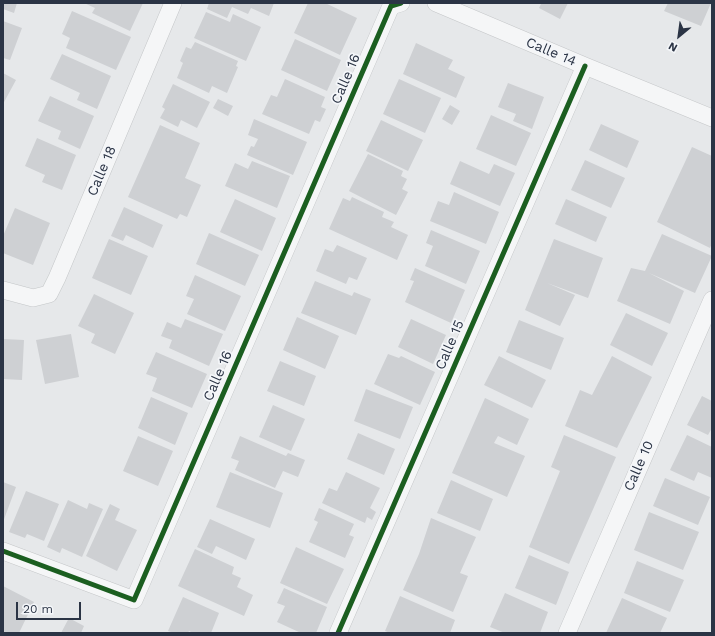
<!DOCTYPE html>
<html>
<head>
<meta charset="utf-8">
<style>
  body { margin:0 }
  #map { position:relative; width:715px; height:636px; overflow:hidden; background:#e6e8ea; font-family:"Work Sans",sans-serif }
  canvas { display:block }
  .frame { position:absolute; inset:0; border:4px solid #2b3445; pointer-events:none }
  .north { position:absolute; left:659px; top:16px; width:40px; height:40px; -webkit-text-stroke:3px #f4f6f9; paint-order:stroke; rotate:209deg; font-size:11px; font-weight:700; line-height:16px; text-align:center; color:#2b3445 }
  .north::after { content:''; display:block; margin:auto; width:14px; height:18px; background:#2b3445; clip-path:polygon(50% 0,100% 100%,50% 72%,0 100%) }
  .scale { position:absolute; left:16px; top:602px; width:65px; height:18px; box-sizing:border-box; border:2px solid #2b3445; border-top:0; padding-left:5px; font-size:12px; line-height:14px; white-space:nowrap; color:#2b3445; -webkit-text-stroke:3px #f4f6f9; paint-order:stroke }
</style>
</head>
<body>
<div id="map">
<canvas width="715" height="636"></canvas>
<div class="frame"></div>
<div class="north">N</div>
<div class="scale">20 m</div>
</div>
<script>
const c = document.querySelector('canvas').getContext('2d');
c.lineJoin = 'round';
function fillPath(path, color) { c.fillStyle = color; c.fill(path, 'evenodd'); }
const shape = rows => new Path2D(rows.map(r => 'M' + r).join(''));
function strokePath(path, color, width, dash) { c.strokeStyle = color; c.lineWidth = width; c.lineCap = dash ? 'butt' : 'round'; c.setLineDash(dash || []); c.stroke(path); }
function label(font, color, halo, rows, align = 'center') {
  c.font = font + ' "Work Sans",sans-serif'; c.lineWidth = 3.5; c.setLineDash([]); c.textBaseline = 'middle'; c.strokeStyle = halo; c.fillStyle = color; for (const [text, x, y, turn = 0] of rows) {
    c.save(); c.translate(x, y); c.rotate((+turn || 0) * Math.PI / 180); c.textAlign = isNaN(turn) ? turn : align; if (halo) c.strokeText(text, 0, 0); c.fillText(text, 0, 0); c.restore();
  }
}
fillPath(shape([
  [3,3,17,3,14,13,3,9],
  [84,3,143,3,130,31,92,13,95,8],
  [209,3,274,3,269,16,251,8,248,14,232,7,227,18,207,9],
  [308,3,325,3,357,18,340,55,294,33],
  [539,3,568,3,560,19,539,8,541,4],
  [668,3,711,3,701,26,664,11],
  [72,11,131,37,116,70,66,48,70,38,62,34],
  [206,12,230,22,233,14,261,27,246,61,194,38],
  [3,21,22,28,10,60,3,58],
  [295,39,341,60,327,91,281,70],
  [195,42,238,61,236,66,238,67,227,93,212,86,209,93,177,78,183,63,180,61,186,47,191,49],
  [416,43,453,60,448,69,465,77,456,98,403,74],
  [62,54,111,76,97,109,77,100,80,93,50,79],
  [3,73,16,80,3,104],
  [285,79,325,97,321,107,326,109,320,122,315,120,309,134,262,114,271,95,277,97],
  [399,79,441,98,425,133,383,114],
  [508,83,544,97,532,129,513,121,516,114,498,107],
  [173,84,210,102,197,128,181,120,178,127,160,118,165,109,162,107],
  [50,96,94,116,80,149,58,139,61,131,38,121],
  [218,99,233,106,228,116,213,108],
  [450,105,460,111,452,125,442,119],
  [491,115,531,133,516,166,476,149],
  [254,119,307,142,293,175,247,155,251,146,254,147,258,139,248,135],
  [381,120,423,140,408,171,366,151],
  [601,124,639,141,627,168,589,150],
  [160,125,200,143,185,178,201,185,187,217,180,214,177,219,128,197],
  [37,138,76,155,62,190,42,182,45,175,25,166],
  [692,147,712,156,712,243,710,248,657,222],
  [368,154,403,171,401,176,407,179,402,189,408,192,396,215,349,191],
  [585,160,625,178,611,208,571,190],
  [252,161,290,176,277,208,225,186,235,163,248,169],
  [460,161,489,174,494,164,515,173,500,206,450,184],
  [454,192,499,212,486,244,430,221,438,201,449,205],
  [352,197,384,212,382,217,394,222,391,227,408,235,397,260,329,229,343,198,350,201],
  [235,199,276,218,262,251,220,232],
  [566,199,607,217,596,242,555,224],
  [124,207,163,225,153,248,126,235,123,241,111,236],
  [15,208,50,223,33,265,3,253,3,236],
  [431,230,480,251,466,284,425,266,433,246,426,243],
  [209,233,259,255,245,286,196,264],
  [662,234,712,256,695,293,649,273,684,291,670,324,617,301,631,268,645,271],
  [109,239,148,256,131,295,92,278],
  [554,239,603,258,588,298,547,283,575,295,560,326,525,310],
  [337,245,367,258,357,280,349,277,346,284,316,271,325,249,333,252],
  [415,268,465,290,451,323,405,302,414,281,410,280],
  [195,275,241,296,225,331,187,314,194,299,186,296],
  [315,281,352,296,354,292,371,299,356,335,301,313],
  [94,294,134,313,115,354,91,343,95,334,78,326],
  [626,313,668,333,652,366,610,345],
  [297,317,339,336,325,369,283,350],
  [185,319,223,334,209,366,169,348,172,340,161,336,167,322,181,328],
  [411,319,446,335,433,364,398,347],
  [519,320,564,338,551,370,506,352],
  [71,334,79,377,45,384,36,340],
  [3,339,24,340,22,380,3,379],
  [156,352,207,374,192,408,152,391,157,378,146,374],
  [388,354,399,358,401,356,435,372,420,405,374,384],
  [499,356,546,380,532,408,484,385],
  [612,356,652,377,617,448,565,426,580,390,592,395],
  [280,361,316,376,304,406,267,391],
  [366,389,413,407,400,439,354,421],
  [702,396,712,401,712,428,708,435,687,425],
  [151,397,188,413,175,445,138,428],
  [485,398,529,419,517,445,498,436,494,443,525,456,507,497,452,473],
  [273,405,305,419,291,451,259,437],
  [358,433,395,449,384,475,347,459],
  [564,435,616,457,569,564,529,547,560,471,551,467],
  [687,435,712,447,712,478,698,472,694,481,670,470],
  [138,436,173,451,158,486,123,471],
  [240,436,286,456,288,453,305,460,298,477,283,471,275,488,235,470,239,461,231,458],
  [230,472,283,493,270,528,216,507],
  [346,472,380,488,370,508,376,512,372,520,367,517,365,523,322,503,329,488,337,491],
  [665,478,710,497,698,525,653,506],
  [451,480,493,499,480,531,437,513],
  [3,482,16,487,3,522],
  [26,491,59,504,44,541,27,534,25,538,9,532],
  [68,500,87,509,89,503,103,509,82,557,62,548,60,553,47,547],
  [110,504,120,509,115,520,137,530,117,571,86,556],
  [319,508,354,524,349,535,354,537,345,558,309,542,318,522,314,520],
  [649,512,699,532,683,570,634,550],
  [431,518,476,537,460,573,468,576,453,612,403,590,419,554],
  [210,519,255,539,246,560,216,546,212,554,197,547],
  [296,547,344,569,327,604,280,583],
  [195,549,234,567,232,574,241,578,237,587,253,595,244,616,178,586],
  [529,555,569,572,556,605,515,588],
  [637,561,684,580,670,612,624,593],
  [3,586,34,602,19,633,3,633],
  [284,588,327,607,316,633,301,633,277,622,285,606,277,603],
  [505,593,548,612,540,633,505,633,490,627],
  [400,596,455,620,450,633,390,633,385,631],
  [183,597,219,613,211,633,193,633,189,631,188,633,174,633,168,631],
  [622,598,667,618,660,633,606,633],
  [69,618,84,626,81,633,61,633]
]), '#ced0d3');
const street = shape([
  [436,3,585,66,712,118],
  [3,290,33,298,49,294,57,278,173,3],
  [3,551,134,600,391,6,401,3],
  [338,633,585,66],
  [567,633,712,300]
]);
strokePath(street, '#c4c6c8', 18);
strokePath(street, '#f5f6f7', 17);
strokePath(shape([
  [3,551,134,600,391,6,401,3],
  [338,633,585,66]
]), '#1b5e20', 5);
label('14px', '#2b3445', '#f4f6f9', [
  ["Calle 14",551,52,23],
  ["Calle 16",346,79,-67],
  ["Calle 18",102,171,-67],
  ["Calle 15",450,345,-67],
  ["Calle 16",218,376,-67],
  ["Calle 10",639,466,-66]
]);
</script>
</body>
</html>
